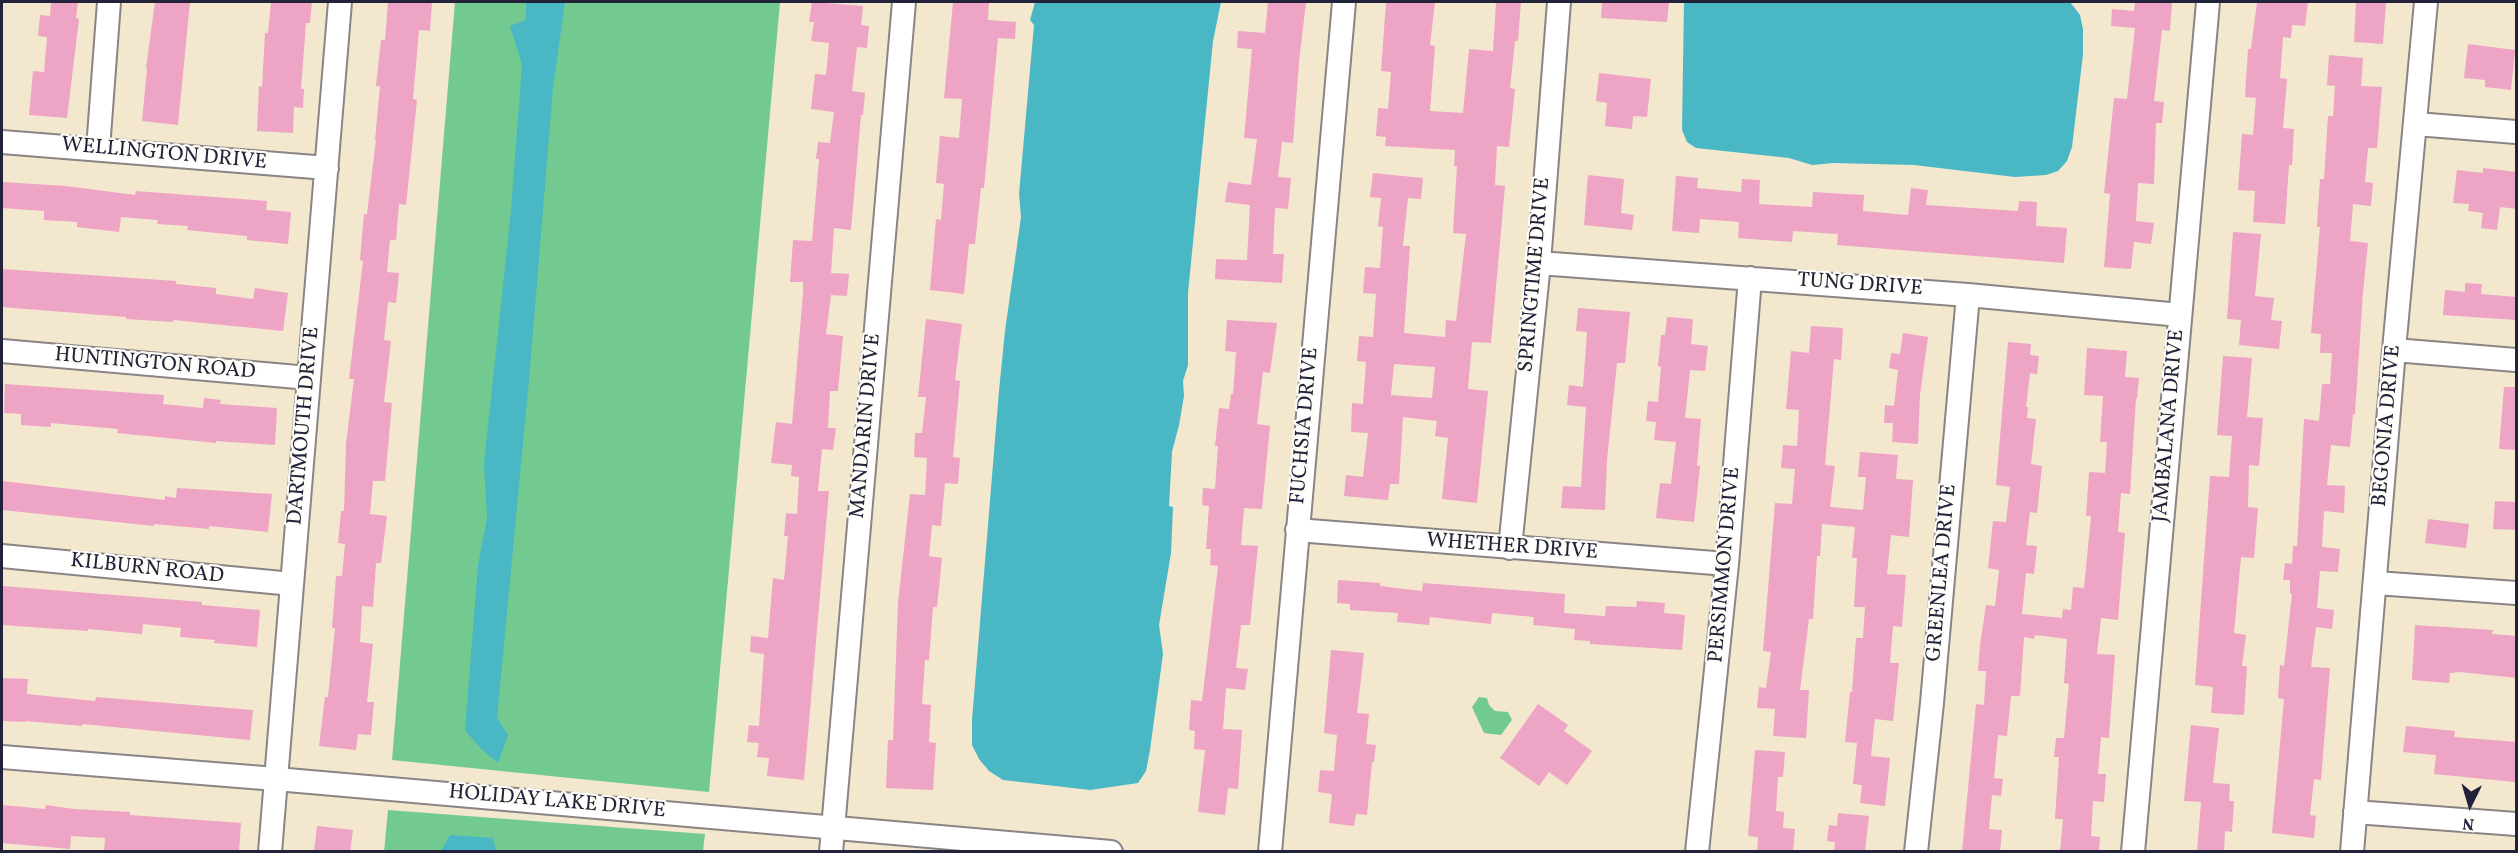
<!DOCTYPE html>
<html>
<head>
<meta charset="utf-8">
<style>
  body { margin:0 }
  #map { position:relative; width:2518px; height:853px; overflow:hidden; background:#f3e7ce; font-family:Vollkorn,serif }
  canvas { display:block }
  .frame { position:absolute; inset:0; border:3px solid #22223b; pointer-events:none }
  .north { position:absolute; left:2440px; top:775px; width:60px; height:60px; -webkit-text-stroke:4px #fdfcf7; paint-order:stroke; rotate:185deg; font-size:16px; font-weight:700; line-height:24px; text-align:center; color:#22223b }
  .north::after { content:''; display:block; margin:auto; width:21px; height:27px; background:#22223b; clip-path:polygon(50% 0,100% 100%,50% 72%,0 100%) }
</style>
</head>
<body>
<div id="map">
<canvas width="2518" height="853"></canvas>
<div class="frame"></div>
<div class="north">N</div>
</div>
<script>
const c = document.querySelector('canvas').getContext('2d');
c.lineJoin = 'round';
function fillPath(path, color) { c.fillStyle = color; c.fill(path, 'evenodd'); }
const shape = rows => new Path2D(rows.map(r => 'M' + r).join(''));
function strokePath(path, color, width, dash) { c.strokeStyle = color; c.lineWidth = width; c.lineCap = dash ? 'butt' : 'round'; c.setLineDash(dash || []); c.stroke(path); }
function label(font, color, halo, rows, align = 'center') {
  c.font = font + ' Vollkorn,serif'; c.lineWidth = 4.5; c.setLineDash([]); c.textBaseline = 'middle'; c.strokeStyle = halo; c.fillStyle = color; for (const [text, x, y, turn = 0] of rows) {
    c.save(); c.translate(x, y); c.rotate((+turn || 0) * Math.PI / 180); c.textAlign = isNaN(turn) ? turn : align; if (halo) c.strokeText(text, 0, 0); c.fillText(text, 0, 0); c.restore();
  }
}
fillPath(shape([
  [455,2,780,2,709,792,392,760],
  [1479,697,1487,698,1489,705,1495,711,1508,712,1512,720,1501,735,1484,733,1472,707],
  [388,810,705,834,703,851,384,852]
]), '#72ca90');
fillPath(shape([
  [526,2,565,2,553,88,529,380,497,718,508,735,498,763,481,749,465,730,478,565,487,518,484,463,511,210,522,65,510,26,526,20],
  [1035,2,1221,2,1213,41,1188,293,1188,365,1183,381,1184,396,1179,425,1172,452,1169,506,1173,507,1171,553,1159,625,1163,654,1150,750,1146,771,1138,783,1090,790,1003,780,989,771,979,759,972,745,972,720,999,391,1005,331,1021,217,1019,194,1034,25,1030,20],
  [1684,2,2070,2,2080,15,2083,29,2083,54,2072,147,2067,161,2058,171,2046,175,2015,177,1914,165,1833,163,1812,165,1789,158,1696,148,1687,142,1682,130],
  [450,835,493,838,496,851,441,851]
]), '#4ab7c5');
fillPath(shape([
  [51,2,78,2,76,18,79,19,67,118,29,115,33,71,44,72,47,37,38,36,40,15,50,16],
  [155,2,190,2,178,125,142,121,147,69,146,68],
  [271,2,312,2,310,23,306,23,301,89,304,89,303,108,294,107,293,133,257,131,259,86,262,87,265,33,268,33],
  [388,2,432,2,430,31,419,30,413,99,417,100,406,205,399,204,396,240,390,240,387,272,399,273,396,303,388,302,384,340,391,341,384,402,392,403,385,481,373,481,370,514,387,516,381,563,376,563,373,607,362,606,360,642,373,644,367,702,374,702,371,735,358,734,356,750,319,746,325,697,328,697,335,628,332,628,336,576,342,576,345,544,338,543,341,511,344,511,346,444,354,379,349,379,363,261,360,260,364,214,367,214,376,140,375,140,380,86,376,86,381,40,385,40],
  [812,2,863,6,861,25,869,26,867,48,857,47,852,91,865,93,863,115,861,115,851,230,834,228,831,273,849,274,847,296,831,295,826,334,843,336,838,391,830,391,828,428,836,428,833,450,822,449,818,491,829,491,804,780,767,776,769,758,757,757,759,743,747,742,749,725,759,726,764,654,750,652,751,636,768,638,773,578,784,580,788,536,784,536,786,513,797,514,799,477,791,476,792,465,771,463,776,422,792,424,803,293,803,282,790,282,793,240,812,241,819,159,816,159,818,142,830,143,834,112,811,109,815,74,826,75,829,43,811,41,814,22,809,22],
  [953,2,989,2,988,20,1016,22,1015,39,998,38,984,188,981,188,975,244,969,244,964,294,930,290,936,219,941,220,944,184,936,183,940,136,959,138,962,99,944,98],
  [1268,2,1306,2,1299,62,1293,143,1282,142,1278,177,1291,178,1288,209,1275,208,1273,254,1284,254,1282,283,1215,279,1216,259,1247,260,1250,205,1225,202,1228,182,1251,185,1257,139,1244,138,1252,49,1237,48,1238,31,1265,33],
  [1386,2,1435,2,1430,45,1435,46,1430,111,1463,113,1469,49,1493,51,1496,3,1521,2,1518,41,1515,41,1510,88,1515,89,1509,147,1497,146,1495,185,1505,186,1491,343,1472,342,1468,389,1488,391,1477,503,1442,499,1448,438,1435,436,1437,421,1403,417,1399,484,1390,484,1388,500,1344,496,1346,475,1363,477,1368,433,1351,432,1352,403,1363,404,1366,362,1357,361,1359,336,1373,337,1376,294,1363,293,1365,267,1380,268,1383,227,1378,226,1381,198,1370,197,1373,173,1423,178,1421,199,1408,198,1403,246,1410,246,1404,333,1445,337,1446,320,1456,321,1466,234,1453,233,1457,166,1454,166,1455,150,1385,146,1386,137,1376,136,1378,108,1388,109,1391,72,1381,71],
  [1394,364,1435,367,1432,398,1391,395],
  [1602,2,1669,2,1667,22,1601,18],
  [2135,2,2172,2,2170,31,2162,30,2154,101,2164,102,2162,123,2156,123,2154,184,2138,183,2136,221,2154,223,2151,244,2134,242,2131,269,2104,267,2110,194,2104,193,2114,98,2127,99,2135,28,2111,26,2112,9,2134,11],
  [2257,2,2308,2,2305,26,2292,25,2291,38,2283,37,2280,78,2287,79,2283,128,2294,129,2292,165,2289,165,2285,224,2253,222,2255,191,2238,190,2242,134,2253,135,2256,98,2245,97,2248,49,2251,49],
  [2356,2,2386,2,2383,44,2354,42],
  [2468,44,2515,50,2511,90,2485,87,2485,80,2464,78],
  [2329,55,2363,58,2361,86,2382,87,2377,148,2368,148,2365,182,2373,183,2371,206,2353,204,2350,241,2368,243,2363,292,2355,414,2353,414,2350,447,2331,445,2327,485,2345,486,2344,513,2324,511,2322,547,2340,549,2338,572,2320,571,2317,608,2334,610,2332,629,2316,627,2311,667,2330,668,2321,780,2314,779,2310,815,2316,816,2314,838,2272,833,2284,699,2278,698,2280,665,2284,666,2292,594,2290,593,2290,580,2283,580,2285,563,2292,564,2293,546,2297,546,2304,419,2319,421,2322,384,2330,384,2332,353,2320,353,2321,334,2311,333,2320,227,2317,227,2317,224,2320,179,2324,179,2328,116,2333,116,2335,86,2327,85],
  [1599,73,1651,79,1647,117,1633,116,1632,129,1605,126,1607,103,1596,101],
  [2483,168,2517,172,2517,209,2500,207,2497,230,2481,228,2483,213,2468,211,2469,204,2453,203,2457,170,2483,173],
  [1588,175,1624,179,1621,213,1634,215,1632,230,1584,225],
  [1676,176,1698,178,1697,188,1741,192,1742,179,1760,180,1759,204,1812,207,1813,192,1864,195,1863,211,1908,215,1911,188,1928,190,1926,205,2018,211,2019,201,2037,202,2036,226,2067,228,2064,263,1837,245,1838,234,1793,231,1792,242,1738,238,1739,222,1700,219,1699,233,1672,231],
  [2,182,66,186,135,195,136,191,267,201,266,210,291,212,288,244,247,240,247,236,187,230,188,226,157,224,158,220,121,217,119,232,77,227,77,222,44,220,44,211,2,208],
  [2233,232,2261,234,2255,296,2274,298,2271,320,2282,321,2279,349,2239,345,2241,320,2227,319],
  [2,269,176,281,176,284,216,288,216,294,253,299,255,288,288,293,283,331,173,320,173,322,126,319,126,317,2,307],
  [2465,283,2482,284,2481,294,2517,297,2517,320,2443,315,2445,290,2465,292],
  [1578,308,1630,312,1625,363,1617,363,1607,460,1605,510,1561,508,1563,486,1581,487,1586,407,1567,405,1569,385,1583,387,1587,332,1576,331],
  [1667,317,1693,319,1691,344,1708,346,1705,371,1690,370,1685,418,1701,419,1697,466,1700,466,1694,522,1656,518,1660,483,1671,484,1676,442,1654,440,1656,422,1646,421,1648,401,1658,402,1661,367,1658,366,1661,335,1665,335],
  [926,319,962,324,955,380,960,381,953,457,960,458,958,484,945,483,941,526,932,525,929,556,942,558,937,607,933,607,929,660,925,660,922,704,931,705,929,742,936,743,933,790,886,788,888,740,893,740,898,603,910,494,925,495,927,458,914,457,915,433,922,433,926,397,918,397],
  [1227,320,1277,323,1270,373,1263,372,1257,424,1270,426,1262,509,1244,508,1241,545,1258,546,1250,625,1241,625,1236,668,1248,669,1245,690,1226,688,1223,729,1242,730,1238,789,1228,788,1225,815,1198,812,1205,750,1194,749,1195,731,1189,730,1191,700,1202,701,1218,566,1210,565,1211,549,1206,549,1209,506,1202,505,1203,488,1215,489,1218,446,1215,446,1219,408,1229,409,1231,394,1233,394,1236,352,1225,351],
  [1811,326,1843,328,1841,360,1834,359,1825,465,1835,466,1830,507,1863,510,1866,477,1858,477,1860,452,1898,455,1896,479,1913,480,1909,537,1891,535,1887,574,1906,575,1902,627,1893,626,1890,663,1899,663,1893,721,1875,719,1871,756,1890,758,1885,806,1860,803,1862,785,1853,784,1857,743,1845,742,1850,692,1852,692,1856,638,1863,638,1865,607,1854,607,1857,558,1852,558,1855,527,1822,524,1820,556,1817,556,1813,619,1809,619,1800,690,1809,690,1806,738,1773,736,1775,709,1757,708,1759,687,1766,688,1771,652,1763,651,1775,503,1792,504,1795,469,1781,468,1783,445,1797,446,1799,410,1786,409,1791,351,1809,353],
  [1903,333,1928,337,1920,395,1918,444,1892,442,1893,423,1884,423,1885,405,1894,406,1898,370,1889,368,1891,353,1900,354],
  [2008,342,2031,344,2030,355,2039,356,2037,374,2030,373,2026,407,2028,407,2027,418,2036,419,2031,464,2042,466,2037,513,2030,512,2026,545,2037,546,2034,574,2026,573,2022,614,2062,618,2063,609,2071,610,2073,587,2084,588,2091,516,2086,516,2089,472,2105,473,2107,442,2100,442,2103,396,2084,395,2087,348,2127,351,2125,377,2139,378,2137,399,2136,398,2130,494,2121,493,2118,532,2125,533,2118,620,2101,618,2097,654,2115,655,2109,738,2101,737,2098,774,2106,774,2104,802,2093,801,2091,836,2100,837,2099,852,2060,852,2063,819,2055,819,2059,757,2054,757,2056,738,2064,738,2069,684,2064,683,2067,639,2035,635,2034,639,2024,637,2020,696,2011,696,2007,736,1998,735,1994,778,2003,779,2001,796,1992,795,1989,829,2002,830,2000,852,1962,852,1976,704,1984,705,1986,671,1978,671,1980,645,1986,605,1995,606,1999,570,1988,568,1993,521,2006,522,2010,487,1996,485],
  [2223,356,2252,358,2247,417,2263,418,2259,466,2249,465,2248,507,2258,508,2254,558,2241,557,2234,633,2246,635,2242,666,2247,666,2244,715,2211,713,2213,687,2195,685,2210,476,2229,477,2232,436,2217,435],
  [5,384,164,395,163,404,203,408,204,398,221,400,220,404,277,408,275,445,216,441,216,443,117,433,118,429,51,423,51,427,21,425,21,414,4,413],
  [2504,387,2517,387,2517,450,2499,449],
  [2,481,165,500,165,496,176,498,177,488,272,494,268,532,209,526,209,529,154,524,154,526,2,510],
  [2495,501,2517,502,2517,530,2493,529],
  [2428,519,2469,524,2466,548,2425,543],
  [1338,580,1380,583,1380,586,1422,591,1423,583,1565,594,1564,613,1605,616,1606,606,1636,607,1637,601,1665,603,1664,613,1685,615,1682,650,1590,644,1590,641,1574,640,1575,629,1533,625,1534,617,1492,613,1491,624,1430,617,1429,625,1397,622,1398,613,1350,610,1350,604,1337,603],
  [2,586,202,602,202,605,260,610,257,647,214,643,215,640,180,637,181,628,143,624,142,634,88,629,88,631,2,625],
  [2415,625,2493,630,2492,634,2517,636,2517,678,2460,672,2450,673,2449,683,2412,680],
  [1331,650,1364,653,1357,713,1369,714,1366,744,1376,745,1374,762,1372,762,1367,815,1356,814,1354,826,1329,823,1332,794,1318,792,1320,770,1334,771,1337,735,1324,733],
  [2,678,28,679,27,694,95,701,96,697,253,710,250,740,82,724,82,726,26,721,26,722,2,721],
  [1538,704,1568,725,1564,731,1592,751,1567,785,1549,772,1539,786,1500,758],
  [2191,725,2219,728,2213,783,2230,784,2229,801,2234,801,2232,832,2225,831,2224,852,2197,852,2201,802,2184,801],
  [2406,726,2455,731,2454,737,2517,742,2515,782,2434,774,2436,755,2403,752],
  [1755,750,1785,752,1783,777,1778,777,1776,811,1784,812,1783,828,1795,829,1793,852,1757,852,1758,837,1748,836],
  [2,805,45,809,46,805,74,809,130,812,130,815,241,823,239,852,104,852,105,838,71,836,70,849,2,843],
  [1838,813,1869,816,1865,852,1834,852,1835,842,1827,841,1829,825,1837,826],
  [317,826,353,830,350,852,314,852]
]), '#eea4c5');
const minor = shape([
  [2416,124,2516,132],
  [2,142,327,168],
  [98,149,109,2],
  [1539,263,1968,295,2180,315],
  [2394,350,2516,360],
  [2,351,309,378],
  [1297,530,1727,564],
  [1510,548,1539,263,1559,2],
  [2,556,292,584],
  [2376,583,2516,593],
  [2,757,276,779,1111,852],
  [2355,812,2516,824],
  [270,852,340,2],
  [831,852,904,2],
  [1270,852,1344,2],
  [1697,852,1727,564,1750,278],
  [1916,852,1932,703,1968,295],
  [2133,852,2208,2],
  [2352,852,2394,350,2426,2]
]);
strokePath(minor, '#8a8484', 26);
strokePath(minor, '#fff', 22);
label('21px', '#22223b', '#fdfcf7', [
  ["WELLINGTON DRIVE",164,155,5],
  ["SPRINGTIME DRIVE",1536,275,-85],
  ["TUNG DRIVE",1860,286,4],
  ["HUNTINGTON ROAD",155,365,5],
  ["DARTMOUTH DRIVE",305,426,-85],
  ["MANDARIN DRIVE",867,426,-85],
  ["FUCHSIA DRIVE",1306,426,-85],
  ["JAMBALANA DRIVE",2170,426,-85],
  ["BEGONIA DRIVE",2388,426,-85],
  ["WHETHER DRIVE",1512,548,4],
  ["PERSIMMON DRIVE",1726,565,-85],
  ["KILBURN ROAD",147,570,6],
  ["GREENLEA DRIVE",1943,573,-85],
  ["HOLIDAY LAKE DRIVE",557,803,5]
]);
</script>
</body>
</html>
